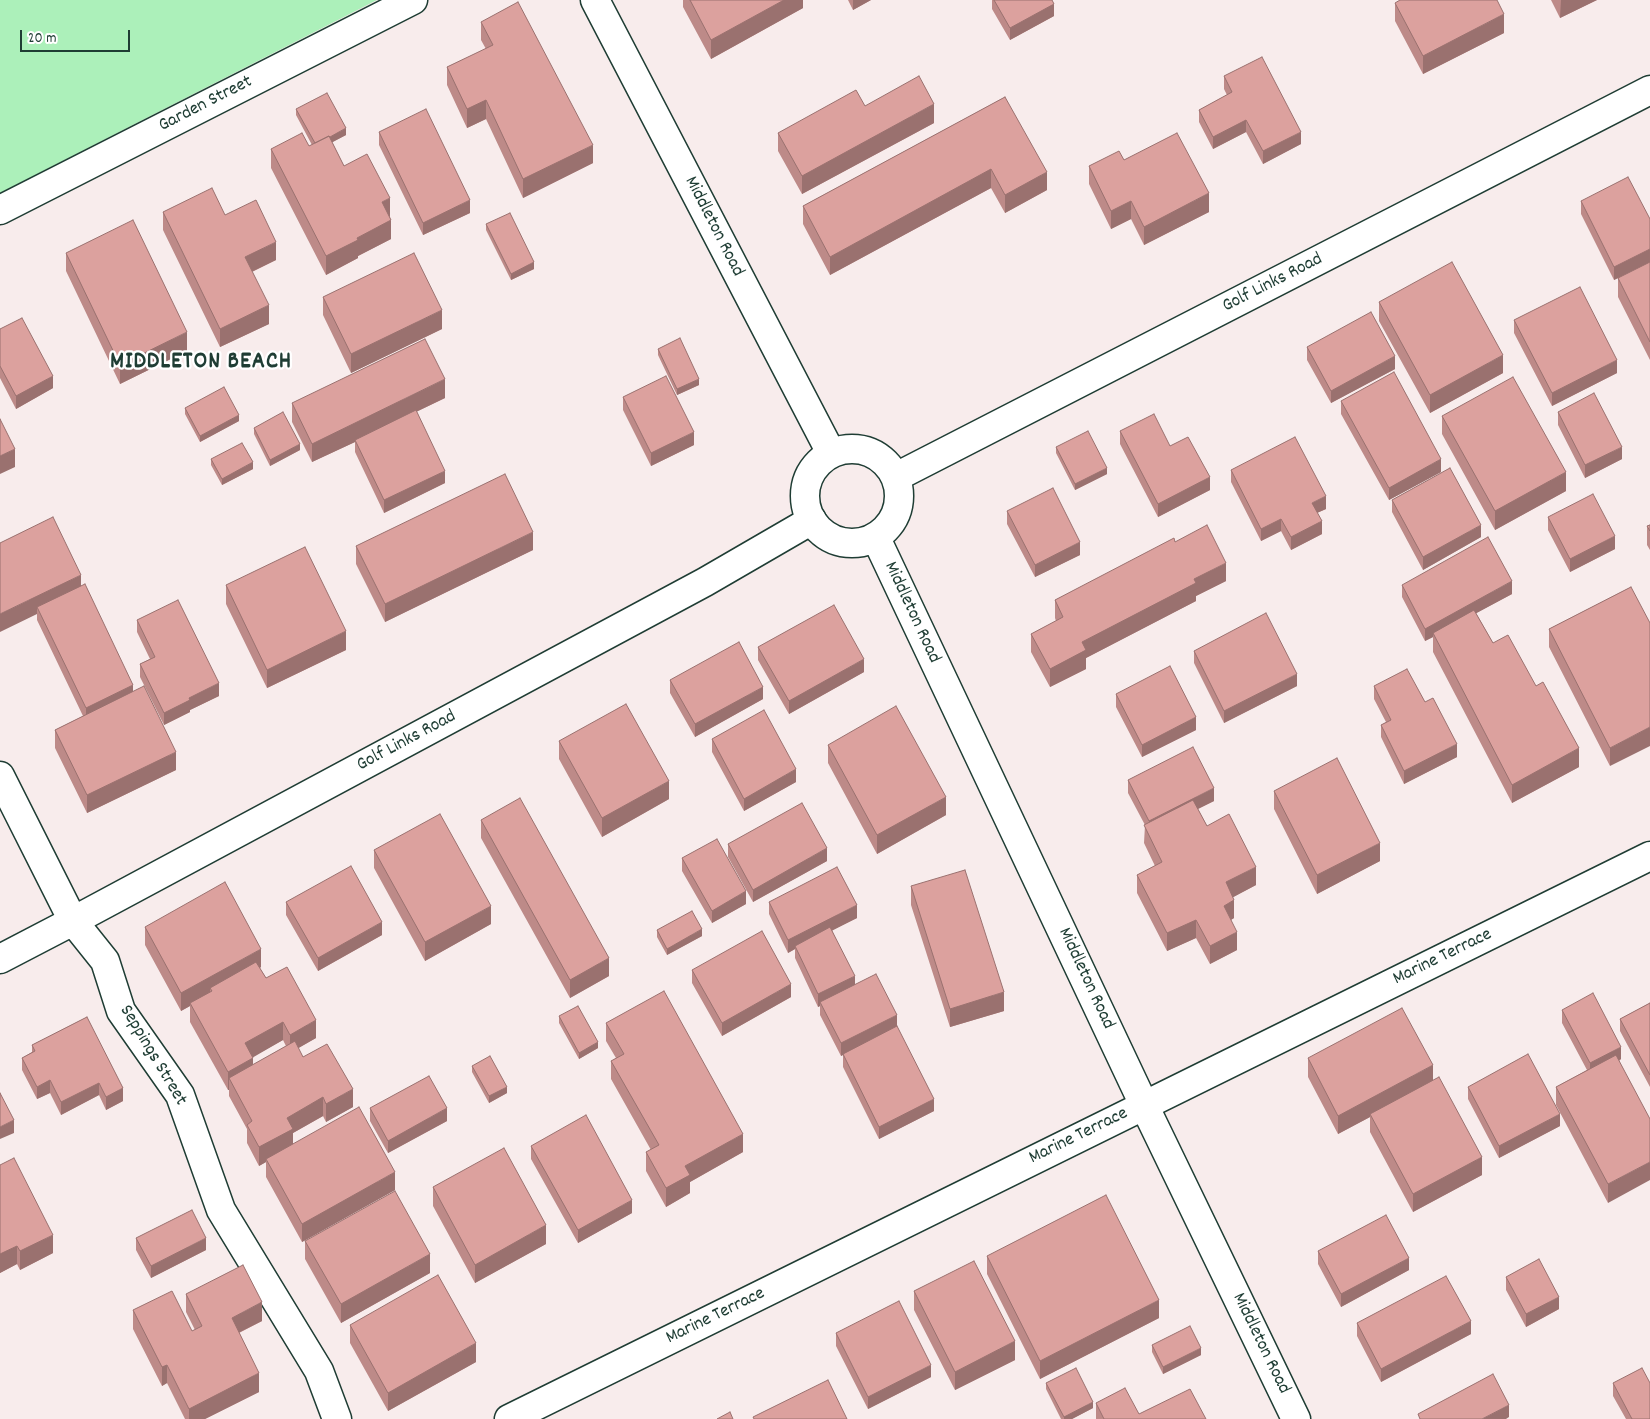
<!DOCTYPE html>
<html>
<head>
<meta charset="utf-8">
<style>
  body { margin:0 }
  #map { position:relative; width:1650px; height:1419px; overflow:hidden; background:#f8ecec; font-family:Dekko,sans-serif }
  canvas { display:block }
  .scale { position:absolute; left:20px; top:30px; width:110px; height:22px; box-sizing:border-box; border:2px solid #1f3d34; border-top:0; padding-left:6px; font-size:15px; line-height:18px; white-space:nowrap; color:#1f3d34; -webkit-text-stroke:4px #fff; paint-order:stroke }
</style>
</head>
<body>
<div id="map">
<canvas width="1650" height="1419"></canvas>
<div class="scale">20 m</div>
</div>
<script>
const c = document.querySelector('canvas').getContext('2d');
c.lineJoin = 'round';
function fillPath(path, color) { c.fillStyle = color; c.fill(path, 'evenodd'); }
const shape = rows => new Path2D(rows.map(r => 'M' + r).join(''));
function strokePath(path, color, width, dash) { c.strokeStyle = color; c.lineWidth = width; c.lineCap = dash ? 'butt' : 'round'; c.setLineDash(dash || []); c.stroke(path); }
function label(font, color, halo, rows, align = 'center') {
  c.font = font + ' Dekko,sans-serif'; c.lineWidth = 4.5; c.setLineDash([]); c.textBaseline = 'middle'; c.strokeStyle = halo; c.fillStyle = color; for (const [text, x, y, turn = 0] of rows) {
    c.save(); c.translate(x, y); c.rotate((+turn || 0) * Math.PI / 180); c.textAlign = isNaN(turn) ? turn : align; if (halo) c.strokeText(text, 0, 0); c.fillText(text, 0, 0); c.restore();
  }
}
fillPath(shape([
  [0,0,377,0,0,193]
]), '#acf0ba');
const street = shape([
  [0,210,413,0],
  [0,776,73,921,105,961,121,1011,180,1095,221,1210,319,1371,337,1419],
  [0,959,73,921,705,582,812,520],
  [509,1419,1650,856]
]);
const secondary = shape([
  [595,0,831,453],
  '805 496a47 47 0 1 1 94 0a47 47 0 1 1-94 0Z',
  [896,477,1650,90],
  [876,538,1144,1105,1296,1419]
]);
strokePath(street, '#1f3d34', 31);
strokePath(secondary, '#1f3d34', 31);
strokePath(street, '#fff', 28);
strokePath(secondary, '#fff', 28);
fillPath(shape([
  [683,0,803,0,803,8,711,59,683,7],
  [848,0,871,0,853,10],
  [992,0,1052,0,1054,16,1010,40,992,9],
  [1551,0,1597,0,1560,18],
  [1395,3,1504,33,1423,74,1395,21],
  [481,22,593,163,523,198,486,119,467,128,447,85,447,67,486,49,481,40],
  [1224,76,1301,144,1263,164,1246,132,1213,149,1199,122,1199,110,1227,95,1224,89],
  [1005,97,1047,190,1005,213,991,188,830,275,803,224,803,206],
  [865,106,934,123,802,194,778,151,778,133],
  [296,109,346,135,332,142,344,166,390,216,391,239,358,256,358,258,326,275,271,168,271,149,309,146,312,145,296,115],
  [379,132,470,213,423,235,379,145],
  [1124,160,1209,212,1144,245,1131,219,1111,229,1089,184,1089,166],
  [1581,201,1650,219,1650,360,1618,297,1618,278,1614,280,1581,214],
  [163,212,225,215,276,260,252,272,269,324,220,347,163,230],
  [486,224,534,269,511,280,486,230],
  [66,253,187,351,120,384,66,271],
  [323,297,442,329,351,373,323,315],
  [1379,302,1503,373,1430,413,1379,321],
  [1514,320,1617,373,1552,406,1514,333],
  [0,329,53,388,16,409,0,378],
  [1307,347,1395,369,1331,403,1307,360],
  [658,349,699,385,677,395,658,355],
  [623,397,694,445,651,466,623,410],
  [445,398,416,412,445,483,384,513,355,452,355,442,312,462,292,422,292,403],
  [1341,401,1441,472,1389,500,1341,414],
  [185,408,239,421,200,442,185,414],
  [1558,412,1622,459,1585,478,1558,425],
  [1442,416,1566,491,1495,530,1442,434],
  [254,428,300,450,270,466,254,434],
  [1120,431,1170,446,1210,490,1158,517,1120,444],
  [1056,447,1107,474,1075,490,1056,453],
  [211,459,253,469,222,485,211,465],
  [1231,470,1326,509,1317,513,1322,534,1291,550,1281,531,1261,541,1231,482],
  [1392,500,1481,537,1423,570,1392,512],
  [1007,511,1080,555,1035,577,1007,524],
  [1548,517,1615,549,1570,572,1548,530],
  [1650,525,1650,550,1647,545,1647,526],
  [1175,542,1226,581,1196,596,1196,601,1086,658,1086,669,1050,687,1031,652,1031,634,1056,621,1055,618,1055,600],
  [0,543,81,586,133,691,176,770,87,813,55,748,55,730,83,716,37,620,37,614],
  [356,546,533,550,385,622,356,564],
  [226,585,346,650,267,688,226,604],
  [1402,585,1512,594,1476,613,1493,643,1579,767,1512,803,1433,652,1433,637,1425,641,1402,597],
  [1631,587,1610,766,1549,647,1549,629],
  [137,620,219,696,190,710,190,712,164,725,140,677,140,664,150,659,137,632],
  [758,647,864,672,789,714,758,660],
  [1194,651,1297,686,1224,723,1194,663],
  [670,680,763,699,695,737,670,693],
  [1374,686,1457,757,1404,784,1381,737,1381,725,1386,722,1374,699],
  [1116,694,1196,730,1142,757,1116,707],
  [712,739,796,782,744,811,712,752],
  [559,741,669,799,602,837,559,759],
  [828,745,946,815,877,854,828,763],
  [1128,780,1214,801,1198,809,1207,826,1256,885,1233,897,1234,918,1231,920,1237,950,1210,964,1196,938,1167,951,1137,893,1137,875,1155,866,1144,843,1145,825,1128,793],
  [1274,791,1380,861,1317,894,1274,809],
  [481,820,609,976,570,998,481,838],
  [728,844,827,861,753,902,728,857],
  [374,850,491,924,425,961,374,868],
  [682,858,746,904,712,923,682,871],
  [911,886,1004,1011,950,1027,911,905],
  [286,902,382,935,318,971,286,915],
  [769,902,857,918,832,930,855,984,897,1026,934,1111,879,1139,843,1067,843,1055,841,1056,820,1015,820,1006,818,1007,795,958,795,949,788,953,769,914],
  [145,927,261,967,260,968,266,978,316,1038,298,1048,303,1057,353,1107,326,1122,323,1116,293,1133,293,1144,395,1190,302,1242,266,1177,266,1162,259,1166,247,1143,247,1129,229,1096,229,1090,228,1090,190,1022,190,1006,181,1011,145,945],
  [283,1040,286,1046,253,1065,252,1057],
  [657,930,702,936,667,955,657,937],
  [692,970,791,997,722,1036,692,983],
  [1650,1003,1650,1087,1620,1031,1620,1019],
  [1562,1010,1621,1059,1619,1061,1608,1203,1556,1105,1556,1087,1587,1070,1562,1023],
  [559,1016,598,1048,579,1059,559,1023],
  [87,1017,123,1101,106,1110,99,1095,61,1115,50,1093,37,1099,22,1070,22,1058,32,1052,32,1045],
  [606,1023,743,1152,690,1182,690,1193,666,1207,646,1171,646,1152,651,1150,611,1079,611,1061,616,1058,606,1041],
  [1308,1058,1433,1080,1482,1175,1413,1212,1370,1132,1370,1117,1338,1134,1308,1077],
  [472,1066,507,1093,489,1103,472,1072],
  [1468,1087,1560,1126,1499,1158,1468,1099],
  [370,1108,447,1121,388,1153,370,1121],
  [531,1146,632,1213,578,1243,531,1159],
  [0,1165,53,1253,20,1270,17,1264,0,1273],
  [433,1187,546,1244,475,1283,433,1206],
  [136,1238,206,1250,151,1278,136,1250],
  [305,1241,430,1273,341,1323,305,1259],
  [1318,1251,1409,1270,1341,1307,1318,1264],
  [987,1256,1159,1318,1040,1379,987,1274],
  [1506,1277,1559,1309,1526,1327,1506,1290],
  [914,1291,1015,1360,955,1390,914,1310],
  [186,1294,262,1321,239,1333,259,1392,205,1419,185,1419,167,1383,162,1386,133,1329,133,1310,192,1331,195,1330,186,1312],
  [1357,1323,1471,1334,1381,1382,1357,1336],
  [350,1325,476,1362,388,1411,350,1343],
  [836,1333,931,1377,868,1409,836,1346],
  [1152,1345,1201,1355,1163,1374,1152,1352],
  [1046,1383,1093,1408,1072,1419,1061,1419,1046,1389],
  [1613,1383,1650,1419,1626,1419,1613,1396],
  [1096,1403,1139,1414,1206,1419,1096,1419]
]), '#bd8a88');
fillPath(shape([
  [784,0,803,0,803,8,711,59,711,40],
  [853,0,871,0,853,10],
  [1561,0,1597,0,1560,18],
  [1054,4,1054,16,1010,40,1010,28],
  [1504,14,1504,33,1423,74,1423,56],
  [486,100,486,119,467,128,467,109],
  [934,104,934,123,802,194,802,176],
  [1246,120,1246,132,1213,149,1213,137],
  [346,128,346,135,316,151,316,145],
  [1301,132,1301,144,1263,164,1263,151],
  [593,145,593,163,523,198,523,179],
  [991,169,991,188,830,275,830,257],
  [1047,172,1047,190,1005,213,1005,195],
  [1209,193,1209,212,1144,245,1144,227],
  [390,198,390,216,382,220,382,202],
  [470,200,470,213,423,235,423,223],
  [1131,201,1131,219,1111,229,1111,211],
  [391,220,391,239,358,256,358,258,326,275,326,256,357,238],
  [276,242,276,260,245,275,245,257],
  [1650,249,1650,262,1614,280,1614,267],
  [534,262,534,269,511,280,511,274],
  [269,305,269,324,220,347,220,329],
  [442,310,442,329,351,373,351,354],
  [187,332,187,351,120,384,120,365],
  [1503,355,1503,373,1430,413,1430,395],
  [1395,356,1395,369,1331,403,1331,391],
  [1617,360,1617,373,1552,406,1552,393],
  [53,376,53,388,16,409,16,396],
  [445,379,445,398,355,441,355,440,355,442,312,462,312,444],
  [699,379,699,385,677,395,677,389],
  [239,415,239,421,200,442,200,436],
  [694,432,694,445,651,466,651,453],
  [300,444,300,450,270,466,270,460],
  [1622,447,1622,459,1585,478,1585,465],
  [15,449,15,467,0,474,0,456],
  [1441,459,1441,472,1389,500,1389,488],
  [253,462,253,469,222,485,222,479],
  [1107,468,1107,474,1075,490,1075,484],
  [445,471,445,483,384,513,384,500],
  [1566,472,1566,491,1495,530,1495,511],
  [1210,477,1210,490,1158,517,1158,504],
  [1326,496,1326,509,1312,515,1312,503],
  [1281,519,1281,531,1261,541,1261,529],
  [1322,521,1322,534,1291,550,1291,537],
  [1481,525,1481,537,1423,570,1423,557],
  [533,532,533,550,385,622,385,604],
  [1615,536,1615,549,1570,572,1570,559],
  [1080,542,1080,555,1035,577,1035,565],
  [1226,563,1226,581,1196,596,1196,601,1086,658,1086,669,1050,687,1050,669,1082,642,1194,579],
  [81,575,81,593,37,607,37,614,0,632,0,614],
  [1512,581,1512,594,1434,636,1433,633,1433,637,1425,641,1425,629],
  [346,631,346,650,267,688,267,670],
  [864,659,864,672,789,714,789,701],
  [1297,674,1297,686,1224,723,1224,711],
  [219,683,219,696,190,710,190,712,164,725,164,713,189,698],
  [133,685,133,697,86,720,86,708],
  [763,687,763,699,695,737,695,724],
  [1196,717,1196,730,1142,757,1142,745],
  [1650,727,1650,746,1610,766,1610,748],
  [1457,744,1457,757,1404,784,1404,771],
  [1579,748,1579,767,1512,803,1512,785],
  [176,752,176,770,87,813,87,795],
  [796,769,796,782,744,811,744,799],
  [669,781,669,799,602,837,602,818],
  [1214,788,1214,801,1149,833,1149,821],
  [946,797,946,815,877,854,877,835],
  [1380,843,1380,861,1317,894,1317,875],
  [827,848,827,861,753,902,753,890],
  [1256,867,1256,885,1226,901,1226,882],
  [746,891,746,904,712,923,712,911],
  [1234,900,1234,918,1224,924,1224,906],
  [857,905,857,918,796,949,795,946,795,949,788,953,788,940],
  [491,906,491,924,425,961,425,942],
  [1196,920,1196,938,1167,951,1167,933],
  [382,922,382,935,318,971,318,958],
  [702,929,702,936,667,955,667,949],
  [1237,932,1237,950,1210,964,1210,946],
  [261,949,261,967,212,994,212,991,210,988,210,995,190,1003,190,1006,181,1011,181,993],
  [609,958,609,976,570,998,570,980],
  [855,976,855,988,820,1002,820,1006,818,1007,818,994],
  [791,984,791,997,722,1036,722,1023],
  [1004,992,1004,1011,950,1027,950,1009],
  [897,1015,897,1027,841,1056,841,1043],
  [316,1020,316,1038,290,1053,290,1035],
  [283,1022,283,1040,245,1062,245,1043],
  [598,1042,598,1048,579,1059,579,1053],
  [1621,1047,1621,1059,1590,1076,1590,1063],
  [253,1058,253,1076,229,1078,229,1090,228,1090,228,1072],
  [1433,1065,1433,1084,1370,1114,1370,1117,1338,1134,1338,1116],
  [50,1080,50,1093,37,1099,37,1087],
  [99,1083,99,1095,61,1115,61,1102],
  [507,1087,507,1093,489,1103,489,1096],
  [123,1088,123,1101,106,1110,106,1097],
  [353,1089,353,1107,326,1122,326,1104],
  [323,1097,323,1116,293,1133,293,1147,266,1159,266,1162,259,1166,259,1147,287,1118],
  [934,1099,934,1111,879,1139,879,1127],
  [447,1108,447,1121,388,1153,388,1141],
  [1560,1114,1560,1126,1499,1158,1499,1146],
  [14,1120,14,1133,0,1139,0,1127],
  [743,1134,743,1152,690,1182,690,1193,666,1207,666,1188,685,1166],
  [1482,1157,1482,1175,1413,1212,1413,1194],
  [1650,1162,1650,1180,1608,1203,1608,1184],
  [395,1172,395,1190,302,1242,302,1224],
  [632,1200,632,1213,578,1243,578,1230],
  [546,1225,546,1244,475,1283,475,1265],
  [53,1235,53,1253,20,1270,20,1251],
  [206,1238,206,1250,151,1278,151,1266],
  [17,1246,17,1264,0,1273,0,1254],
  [430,1254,430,1273,341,1323,341,1304],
  [1409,1258,1409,1270,1341,1307,1341,1294],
  [1559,1297,1559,1309,1526,1327,1526,1314],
  [1159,1300,1159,1318,1040,1379,1040,1361],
  [262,1302,262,1321,232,1336,232,1318],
  [1471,1321,1471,1334,1381,1382,1381,1369],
  [1015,1341,1015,1360,955,1390,955,1372],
  [476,1343,476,1362,388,1411,388,1393],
  [1201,1348,1201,1355,1163,1374,1163,1367],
  [167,1365,167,1383,162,1386,162,1367],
  [931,1365,931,1377,868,1409,868,1397],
  [259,1373,259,1392,205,1419,189,1419,189,1409],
  [1093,1402,1093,1408,1072,1419,1064,1419,1064,1417],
  [1509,1405,1509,1417,1506,1419,1482,1419]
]), '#9a716f');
const building = shape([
  [690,0,784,0,711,40,690,0],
  [994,0,1052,0,1054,4,1010,28,994,0],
  [1400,0,1497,0,1504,14,1423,56,1395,3,1400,0],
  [518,2,593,145,523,179,486,100,467,109,447,67,493,45,481,22,518,2],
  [1262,57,1301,132,1263,151,1246,120,1213,137,1199,110,1232,92,1224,76,1262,57],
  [919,76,934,104,802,176,778,133,856,90,865,106,919,76],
  [327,93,346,128,330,137,329,136,315,143,296,109,327,93],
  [1005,97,1047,172,1005,195,991,169,830,257,803,206,1005,97],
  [426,109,470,200,423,223,379,132,426,109],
  [302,133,309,146,329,136,344,166,367,154,390,198,382,202,391,220,357,238,358,240,326,256,271,149,302,133],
  [1177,133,1209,193,1144,227,1131,201,1111,211,1089,166,1119,151,1124,160,1177,133],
  [1628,177,1650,219,1650,249,1614,267,1581,201,1628,177],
  [212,188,225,215,256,200,276,242,245,257,269,305,220,329,163,212,212,188],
  [510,213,534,262,511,274,486,224,510,213],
  [133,220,187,332,120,365,66,253,133,220],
  [414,253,442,310,351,354,323,297,414,253],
  [1452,262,1503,355,1430,395,1379,302,1452,262],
  [1650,262,1650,342,1618,278,1650,262],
  [1580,287,1617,360,1552,393,1514,320,1580,287],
  [1371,312,1395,356,1331,391,1307,347,1371,312],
  [22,318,53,376,16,396,0,366,0,329,22,318],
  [680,338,699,379,677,389,658,349,680,338],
  [425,339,445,379,312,444,292,403,425,339],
  [1394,372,1441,459,1389,488,1341,401,1394,372],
  [666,376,694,432,651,453,623,397,666,376],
  [1513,377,1566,472,1495,511,1442,416,1513,377],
  [224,387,239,415,200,436,185,408,224,387],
  [1594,393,1622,447,1585,465,1558,412,1594,393],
  [416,410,445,471,384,500,355,440,416,410],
  [283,412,300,444,270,460,254,428,283,412],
  [1154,414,1170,446,1188,437,1210,477,1158,504,1120,431,1154,414],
  [0,419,15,449,0,456,0,419],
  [1088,431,1107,468,1075,484,1056,447,1088,431],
  [1295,437,1326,496,1312,503,1322,521,1291,537,1281,519,1261,529,1231,470,1295,437],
  [242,443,253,462,222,479,211,459,242,443],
  [1450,468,1481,525,1423,557,1392,500,1450,468],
  [505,474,533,532,385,604,356,546,505,474],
  [1053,488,1080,542,1035,565,1007,511,1053,488],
  [1593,494,1615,536,1570,559,1548,517,1593,494],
  [53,517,81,575,0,614,0,543,53,517],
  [1207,525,1226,563,1194,579,1196,583,1082,642,1086,650,1050,669,1031,634,1063,617,1055,600,1174,538,1175,542,1207,525],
  [1650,525,1650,531,1647,526,1650,525],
  [1488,537,1512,581,1425,629,1402,585,1488,537],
  [305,547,346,631,267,670,226,585,305,547],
  [85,584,133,685,86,708,37,607,85,584],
  [1631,587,1650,623,1650,727,1610,748,1549,629,1631,587],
  [178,600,219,683,189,698,190,700,164,713,140,664,155,657,137,620,178,600],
  [834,605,864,659,789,701,758,647,834,605],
  [1474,610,1493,643,1508,635,1536,686,1543,682,1579,748,1512,785,1433,633,1474,610],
  [1266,613,1297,674,1224,711,1194,651,1266,613],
  [739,642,763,687,695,724,670,680,739,642],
  [1170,666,1196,717,1142,745,1116,694,1170,666],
  [1407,669,1425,702,1433,698,1457,744,1404,771,1381,725,1391,720,1374,686,1407,669],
  [144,686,176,752,87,795,55,730,144,686],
  [626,704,669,781,602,818,559,741,626,704],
  [896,706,946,797,877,835,828,745,896,706],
  [764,710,796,769,744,799,712,739,764,710],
  [1193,747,1214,788,1149,821,1128,780,1193,747],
  [1337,758,1380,843,1317,875,1274,791,1337,758],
  [520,798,609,958,570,980,481,820,520,798],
  [1193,800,1207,826,1229,814,1256,867,1226,882,1234,900,1224,906,1237,932,1210,946,1196,920,1167,933,1137,875,1162,862,1144,825,1193,800],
  [802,803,827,848,753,890,728,844,802,803],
  [440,814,491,906,425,942,374,850,440,814],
  [717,839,746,891,712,911,682,858,717,839],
  [351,866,382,922,318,958,286,902,351,866],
  [837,867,857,905,788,940,769,902,837,867],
  [965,870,1004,992,950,1009,911,886,965,870],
  [225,882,261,949,181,993,145,927,225,882],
  [692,911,702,929,667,949,657,930,692,911],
  [830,927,855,976,818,994,795,946,830,927],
  [762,931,791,984,722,1023,692,970,762,931],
  [256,962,266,978,287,967,316,1020,290,1035,283,1022,245,1043,253,1058,228,1072,190,1003,212,991,210,988,256,962],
  [876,974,897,1015,841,1043,820,1002,876,974],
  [664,991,743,1134,685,1166,690,1175,666,1188,646,1152,659,1145,611,1061,624,1054,606,1023,664,991],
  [1593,993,1621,1047,1590,1063,1562,1010,1593,993],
  [1650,1003,1650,1075,1620,1019,1650,1003],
  [578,1006,598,1042,579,1053,559,1016,578,1006],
  [1402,1008,1433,1065,1338,1116,1308,1058,1402,1008],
  [87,1017,123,1088,106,1097,99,1083,61,1102,50,1080,37,1087,22,1058,35,1051,32,1045,87,1017],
  [897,1026,934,1099,879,1127,843,1054,897,1026],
  [295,1041,303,1057,327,1044,353,1089,326,1104,323,1097,287,1118,293,1129,259,1147,247,1125,252,1121,229,1078,295,1041],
  [1528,1054,1560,1114,1499,1146,1468,1087,1528,1054],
  [1616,1055,1650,1119,1650,1162,1608,1184,1556,1087,1616,1055],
  [490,1056,507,1087,489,1096,472,1066,490,1056],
  [429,1076,447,1108,388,1141,370,1108,429,1076],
  [1439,1077,1482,1157,1413,1194,1370,1114,1439,1077],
  [0,1093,14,1120,0,1127,0,1093],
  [359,1107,395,1172,302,1224,266,1159,359,1107],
  [586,1115,632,1200,578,1230,531,1146,586,1115],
  [504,1148,546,1225,475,1265,433,1187,504,1148],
  [14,1158,53,1235,20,1251,17,1246,0,1254,0,1165,14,1158],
  [395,1191,430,1254,341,1304,305,1241,395,1191],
  [1106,1195,1159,1300,1040,1361,987,1256,1106,1195],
  [192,1210,206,1238,151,1266,136,1238,192,1210],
  [1386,1215,1409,1258,1341,1294,1318,1251,1386,1215],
  [1539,1259,1559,1297,1526,1314,1506,1277,1539,1259],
  [974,1261,1015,1341,955,1372,914,1291,974,1261],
  [243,1265,262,1302,232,1318,259,1373,189,1409,167,1365,162,1367,133,1310,172,1291,192,1331,202,1326,186,1294,243,1265],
  [438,1275,476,1343,388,1393,350,1325,438,1275],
  [1446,1276,1471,1321,1381,1369,1357,1323,1446,1276],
  [899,1301,931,1365,868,1397,836,1333,899,1301],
  [1190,1326,1201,1348,1163,1367,1152,1345,1190,1326],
  [1076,1368,1093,1402,1064,1417,1046,1383,1076,1368],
  [1642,1368,1650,1383,1650,1419,1632,1419,1613,1383,1642,1368],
  [1493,1374,1509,1405,1482,1419,1420,1419,1418,1414,1493,1374],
  [828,1380,847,1419,754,1419,753,1417,828,1380],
  [1125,1388,1139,1414,1190,1389,1206,1419,1104,1419,1096,1403,1125,1388],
  [730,1412,733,1419,717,1419,730,1412]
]);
fillPath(building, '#dca19e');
strokePath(building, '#9a716f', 1);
label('19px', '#1f3d34', '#fff', [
  ["Garden Street",206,105,-27],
  ["Middleton Road",713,227,63],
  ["Golf Links Road",1273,284,-27],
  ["Middleton Road",911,613,65],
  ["Golf Links Road",407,742,-28],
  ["Marine Terrace",1443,958,-26],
  ["Middleton Road",1085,979,65],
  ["Seppings Street",152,1056,59],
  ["Marine Terrace",1079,1137,-26],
  ["Marine Terrace",716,1317,-26],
  ["Middleton Road",1260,1344,64]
]);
c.letterSpacing = '1px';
label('bold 24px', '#1f3d34', '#fff', [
  ["MIDDLETON BEACH",201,364]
]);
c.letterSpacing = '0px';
</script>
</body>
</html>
